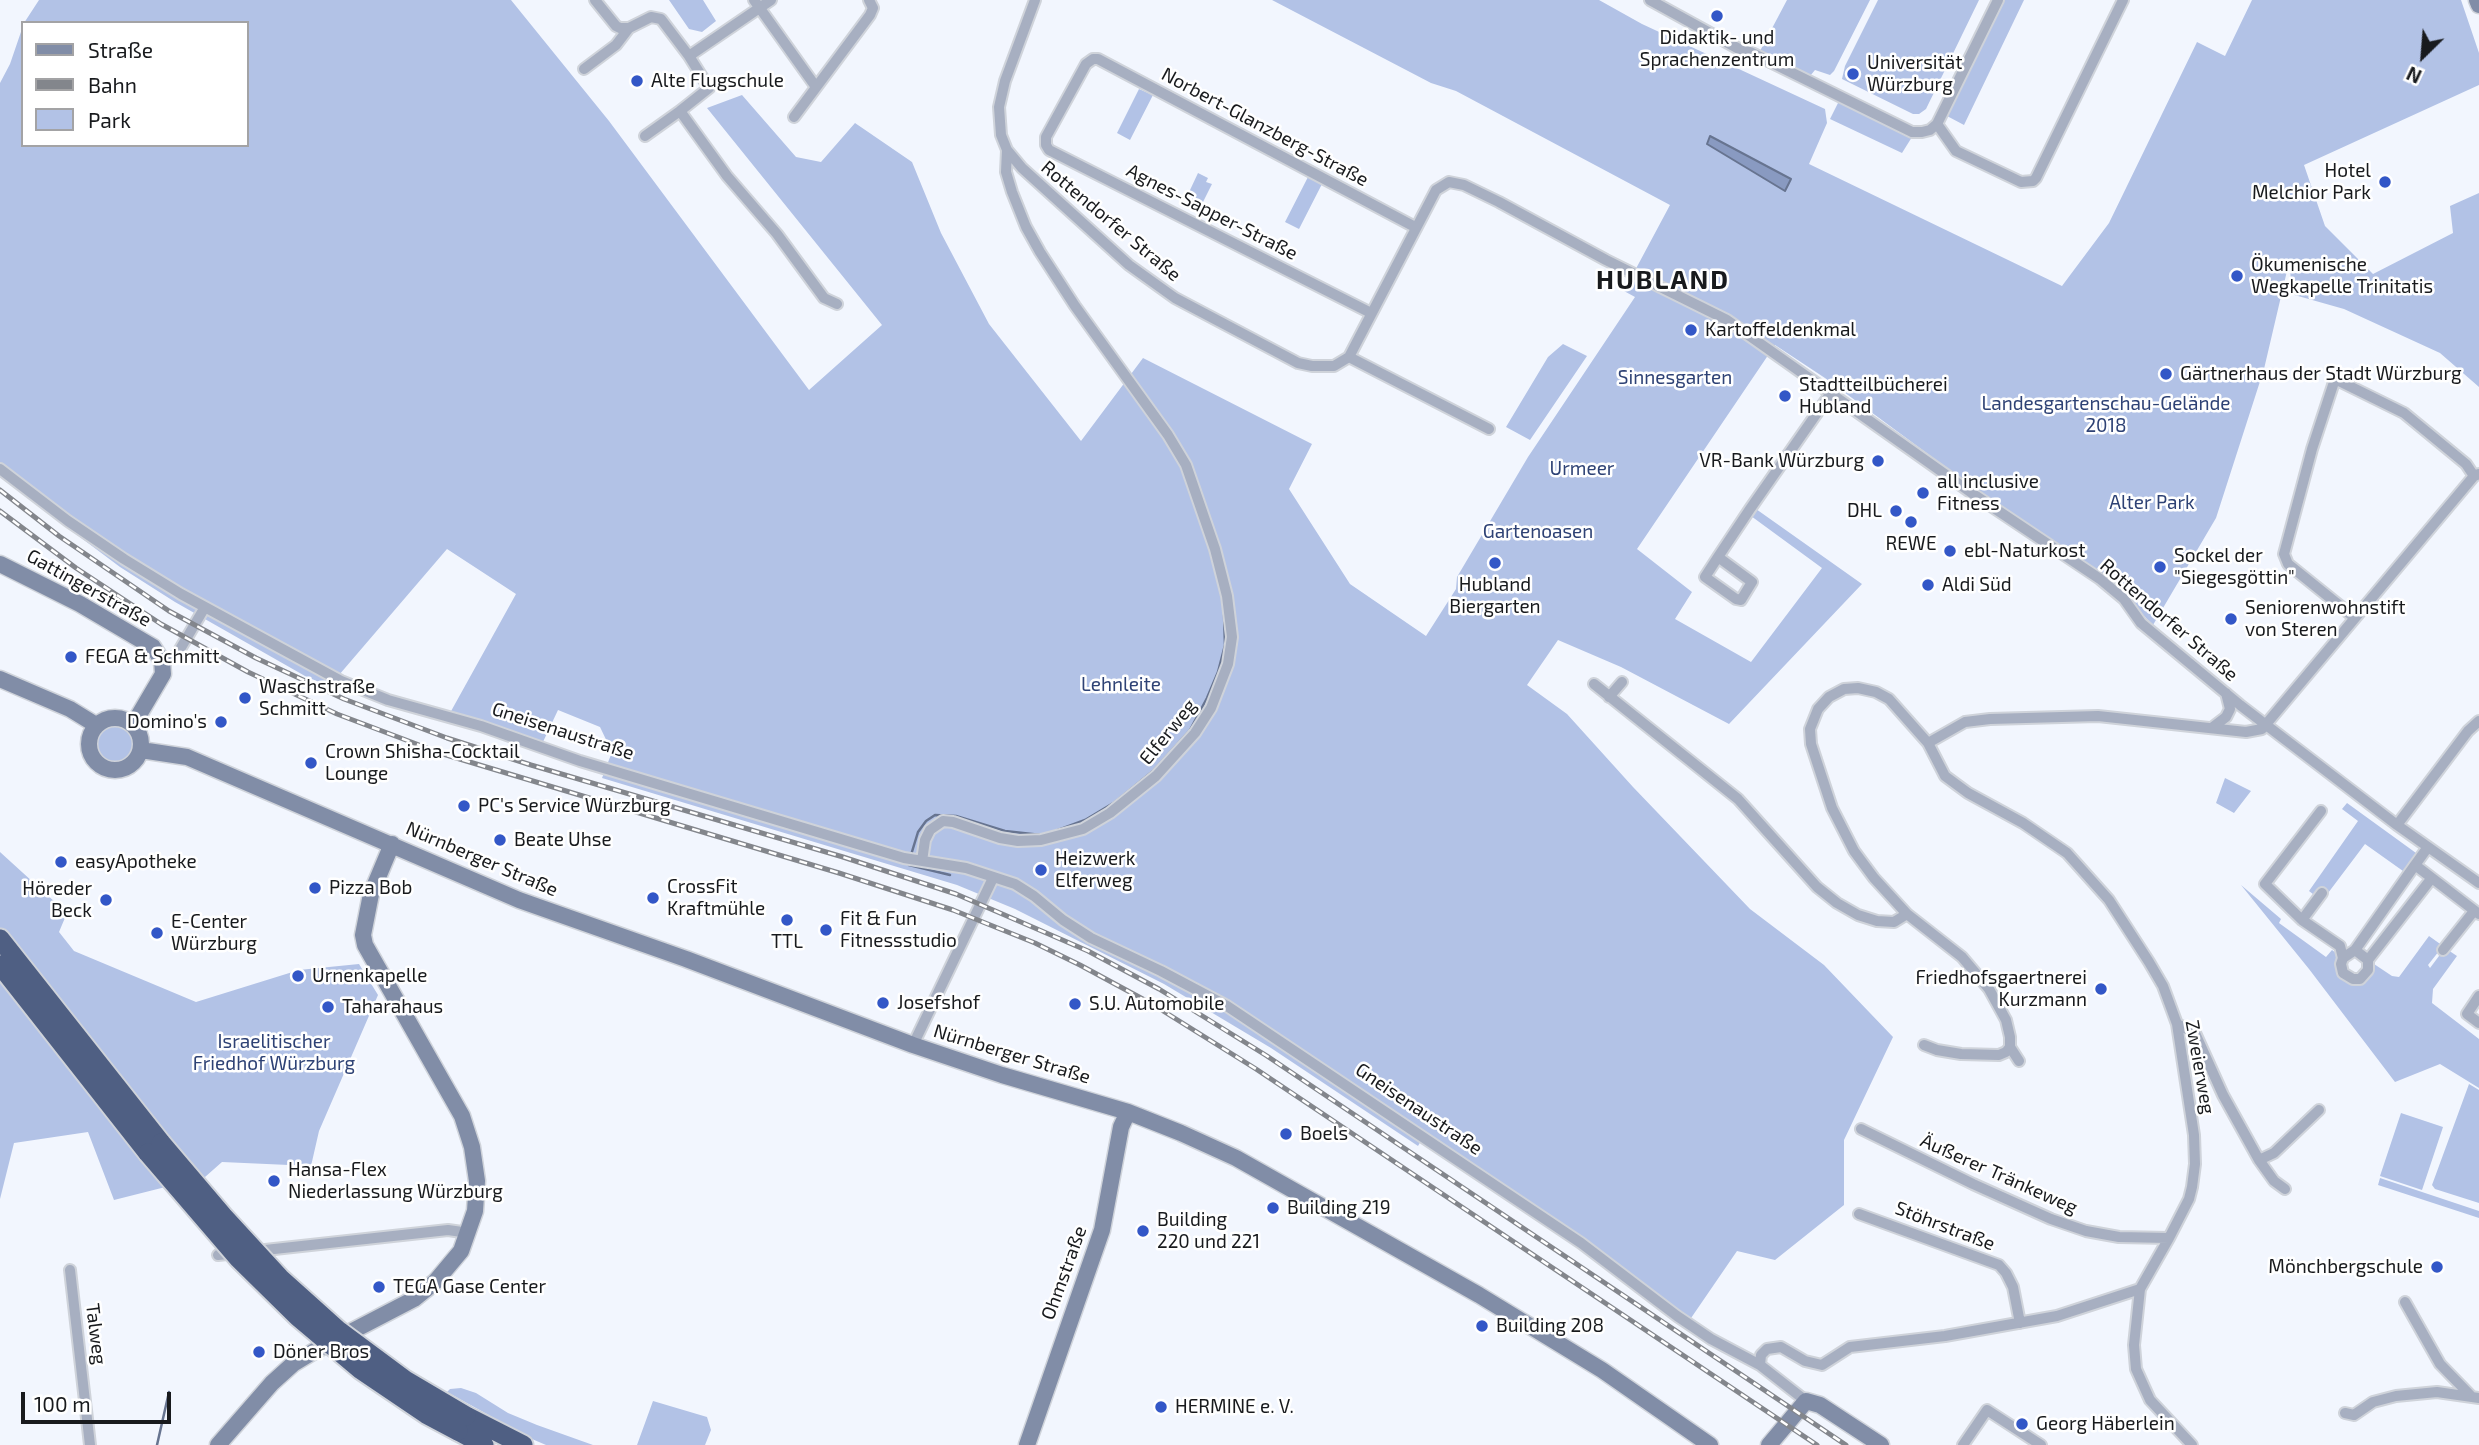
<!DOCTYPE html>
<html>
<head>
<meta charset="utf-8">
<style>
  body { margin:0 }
  #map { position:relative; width:2479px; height:1445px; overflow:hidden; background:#f2f6fe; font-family:"Exo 2",sans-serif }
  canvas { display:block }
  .legend { position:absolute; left:21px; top:21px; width:228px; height:126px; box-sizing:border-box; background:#fff; border:2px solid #a3a3a5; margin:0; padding:9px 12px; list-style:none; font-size:21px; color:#181a1d }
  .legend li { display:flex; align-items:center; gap:14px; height:35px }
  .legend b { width:35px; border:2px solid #a3a3a5 }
  .north { position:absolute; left:2388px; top:21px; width:70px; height:70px; -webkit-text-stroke:5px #fff; paint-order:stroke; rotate:205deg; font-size:19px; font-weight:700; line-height:28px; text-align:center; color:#181a1d }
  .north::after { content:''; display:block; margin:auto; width:24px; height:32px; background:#181a1d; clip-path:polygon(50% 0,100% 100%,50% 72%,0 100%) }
  .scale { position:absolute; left:21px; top:1392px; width:150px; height:32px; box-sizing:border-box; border:4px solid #181a1d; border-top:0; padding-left:9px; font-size:21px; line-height:24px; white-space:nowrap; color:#181a1d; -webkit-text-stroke:5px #fff; paint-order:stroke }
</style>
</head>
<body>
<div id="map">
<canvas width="2479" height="1445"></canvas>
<ul class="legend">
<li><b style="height:9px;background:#818da7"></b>Straße</li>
<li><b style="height:9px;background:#83868c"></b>Bahn</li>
<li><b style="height:19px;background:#b2c2e6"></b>Park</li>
</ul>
<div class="north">N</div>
<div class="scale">100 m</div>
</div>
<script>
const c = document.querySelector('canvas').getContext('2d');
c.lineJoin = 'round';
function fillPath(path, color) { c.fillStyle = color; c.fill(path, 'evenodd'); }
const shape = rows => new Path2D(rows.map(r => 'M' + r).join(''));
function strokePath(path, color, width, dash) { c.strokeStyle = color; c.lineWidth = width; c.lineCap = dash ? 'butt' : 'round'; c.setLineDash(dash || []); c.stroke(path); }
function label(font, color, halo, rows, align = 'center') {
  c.font = font + ' "Exo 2",sans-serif'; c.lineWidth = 5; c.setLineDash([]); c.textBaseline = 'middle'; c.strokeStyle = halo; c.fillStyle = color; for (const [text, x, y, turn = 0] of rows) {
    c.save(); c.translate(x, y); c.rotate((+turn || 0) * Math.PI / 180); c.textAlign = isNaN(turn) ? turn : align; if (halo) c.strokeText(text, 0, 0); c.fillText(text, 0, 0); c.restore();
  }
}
fillPath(shape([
  [39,0,511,0,609,121,809,390,882,325,707,108,742,95,796,157,821,162,855,123,912,162,941,233,989,324,1081,441,1143,358,1312,444,1289,489,1350,584,1426,636,1456,589,1457,577,1528,457,1635,297,1624,291,1670,205,1456,91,1431,83,1272,0,1599,0,1642,24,1825,109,1827,123,1809,164,2062,286,2109,223,2197,42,2225,56,2252,0,2461,0,2479,53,2479,85,2304,165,2325,226,2373,274,2453,233,2450,206,2479,193,2479,387,2440,353,2344,309,2291,294,2290,258,2264,369,2216,518,2153,625,2117,589,1963,480,1825,378,1775,345,1637,549,1692,592,1675,619,1751,662,1822,568,1751,516,1756,509,1862,584,1729,724,1621,667,1558,640,1527,685,1567,714,1633,787,1750,909,1824,965,1893,1037,1844,1140,1844,1205,1775,1260,1737,1251,1689,1321,1539,1209,1425,1134,1418,1146,1271,1048,1164,984,1015,909,957,885,602,778,612,752,600,727,558,710,542,744,450,713,516,594,447,549,339,675,333,688,305,676,175,602,120,567,0,477,0,83,10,64,23,26,23,145,247,145,247,23,24,23],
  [669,0,703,0,716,21,702,32,689,29],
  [1787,0,1870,0,1834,71,1830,75,1815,70,1810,76,1760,51],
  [1878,0,1979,0,1926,109,1919,114,1913,114,1842,79,1845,66],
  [2003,0,2024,0,1964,125,1947,116],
  [1139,89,1153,95,1130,140,1117,133],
  [1839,101,1912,137,1902,153,1830,119],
  [1198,173,1208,178,1206,182,1212,184,1198,212,1183,205],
  [1308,177,1322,184,1299,229,1285,222],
  [1563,344,1587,356,1530,440,1506,427,1548,357],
  '96 745a19 19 0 1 1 38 0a19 19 0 1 1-38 0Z',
  [2225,778,2251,791,2234,813,2216,803],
  [2347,803,2416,853,2403,871,2365,844,2322,901,2309,891,2358,821,2342,809],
  [0,852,67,913,59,932,74,951,196,1002,299,970,359,964,378,995,319,1131,311,1166,222,1162,205,1177,114,1200,88,1132,14,1143,0,1199],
  [2241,885,2281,919,2279,923,2326,957,2332,950,2342,958,2340,964,2360,979,2368,960,2392,976,2399,977,2429,936,2443,946,2428,965,2430,968,2445,948,2457,956,2433,989,2432,1003,2479,1039,2479,1088,2440,1064,2395,1082,2309,969],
  [2469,1084,2479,1090,2479,1203,2435,1189,2432,1185],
  [2401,1113,2443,1127,2422,1190,2380,1176],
  [2380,1178,2479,1211,2479,1218,2378,1185],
  [461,1388,476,1393,508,1413,537,1425,593,1445,546,1445,532,1439,447,1392,450,1389],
  [653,1401,707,1417,711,1430,705,1445,637,1445]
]), '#b2c2e6');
const water = shape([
  [1710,136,1791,179,1785,191,1707,144,1710,136]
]);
fillPath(water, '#899ac1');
strokePath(water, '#677490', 2);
strokePath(shape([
  [1058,830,1085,820,1115,802,1153,771,1190,730,1207,698,1218,672,1225,645,1224,615],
  [911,855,918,832,926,821,935,815,956,816,1005,831,1041,835],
  [910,862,909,865,950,875],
  [157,1445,169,1392]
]), '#677490', 2.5);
const street = shape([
  [595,0,616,26,620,28,629,28,651,17,661,19,689,56,709,88,680,111,727,176,777,234,824,298,837,304],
  [754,0,816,87],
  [1035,0,1005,81,999,107,1001,135,1007,150,1022,168,1129,265,1175,298,1298,363,1312,366,1334,366,1349,357,1436,190,1449,182,1464,185,1499,202,1606,260,1727,320,1976,496,2100,579,2124,599,2141,623,2240,705,2397,825,2479,883],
  [1650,0,1739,49,1750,52,1912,132,1922,132,1930,130,1937,124,1998,0],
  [689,56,771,0],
  [584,69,616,45,629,28],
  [794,117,870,15,873,8,869,0],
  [1937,124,1956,151,2021,182,2033,181,2036,178,2123,0],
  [645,136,680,111],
  [1371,313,1049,150,1046,145,1046,137,1086,64,1093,59,1098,59,1415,227],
  [1349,357,1489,429],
  [0,469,68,521,124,559,181,594,341,681,388,700,481,726,580,761,904,858,966,868,1015,884,1034,896,1063,920,1091,938,1161,971,1227,1006,1581,1243,1677,1316,1711,1339,1760,1365,1806,1401],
  [1718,557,1752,582,1741,600,1736,599,1705,577,1718,557,1750,509,1831,393],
  [2355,618,2288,564,2284,554,2312,449,2335,379,2404,413,2466,464,2474,476],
  [162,661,176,656,205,607],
  [1594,684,1738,799,1817,887,1837,903,1858,915,1877,921,1894,922,1907,914],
  [1609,697,1622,682],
  [2213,727,2226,717,2230,709,2226,693],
  [1928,743,1965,722,1990,719,2098,716,2246,732,2262,729,2474,476,2479,474],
  [2321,811,2265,884,2302,920,2340,946,2343,958],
  [2397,825,2468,731,2479,721],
  [2428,847,2415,865,2479,914],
  [922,861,925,840,930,830,943,821,953,822,1000,838,1018,841,1041,840,1083,829,1110,813,1156,776,1195,733,1211,708,1228,664,1232,637,1227,596,1215,549,1186,465,1168,435,1075,306,1040,252,1026,227,1012,192,1006,172,1007,150],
  [2302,920,2322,893],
  [2355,950,2368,960,2368,970,2360,979,2353,979,2343,973,2341,964,2343,958,2355,950,2415,865],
  [2443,950,2474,911],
  [2368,960,2431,879],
  [2479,996,2467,1014,2479,1023],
  [2177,1024,2195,1033,2223,1095,2259,1160,2274,1181,2285,1189],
  [913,1045,993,878],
  [2010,1047,2019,1061],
  [1861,1129,1973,1184,2051,1219,2086,1231,2119,1237,2169,1238],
  [2259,1160,2274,1153,2319,1110],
  [1859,1214,1999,1265,2006,1273,2013,1287,2020,1323],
  [256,1251,448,1230,469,1233],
  [218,1255,236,1253],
  [70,1270,90,1445],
  [2140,1289,2134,1345,2136,1369,2150,1400,2192,1445],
  [2405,1302,2440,1364,2471,1396],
  [1760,1365,1761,1355,1767,1349,1781,1347,1805,1361,1822,1365,1850,1347,1945,1336,2057,1316,2140,1289,2169,1238,2189,1199,2192,1187,2195,1164,2194,1135,2177,1024,2163,986,2149,962,2109,900,2067,853,2023,823,1968,793,1945,776,1928,743,1889,699,1876,692,1858,688,1844,689,1829,697,1818,709,1810,729,1811,744,1832,808,1854,851,1874,878,1907,914,1962,957,1989,989,2006,1020,2010,1037,2010,1047,2006,1052,1999,1055,1961,1054,1937,1050,1924,1045],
  [2345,1413,2354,1415,2373,1402,2396,1396,2437,1392,2479,1398],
  [1963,1445,1987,1410,2041,1445]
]);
const secondary = shape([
  [2477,0,2479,5],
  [0,564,80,604,153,647,162,661,163,674,133,725],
  [0,679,70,709,96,725],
  '89 744a26 26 0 1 1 52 0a26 26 0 1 1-52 0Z',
  [141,750,187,757,519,900,686,959,913,1045,1002,1075,1128,1112,1181,1133,1236,1158,1479,1295,1602,1370,1710,1445],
  [218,1445,272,1383,293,1364,316,1350,414,1299,435,1282,461,1251,475,1211,477,1181,472,1147,462,1116,365,945,363,935,371,894,392,844],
  [1027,1445,1102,1230,1121,1127,1128,1112],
  [1769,1445,1806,1401,1820,1405,1881,1445]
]);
const highway = shape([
  [0,939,161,1143],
  [0,965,148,1153],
  [466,1416,523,1445],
  [458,1431,484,1445]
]);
strokePath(street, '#cfd3da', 14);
strokePath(secondary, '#cfd3da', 19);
strokePath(highway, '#cfd3da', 23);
strokePath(street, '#a7afc1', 10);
strokePath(secondary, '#818da7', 16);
strokePath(highway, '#4f5f83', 19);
const rail = shape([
  [0,490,59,536,169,611,256,658,344,699,447,738,531,765,843,857,956,894,1088,951,1159,989,1267,1056,1846,1445],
  [0,511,76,568,161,624,248,672,337,714,443,754,839,873,953,910,1035,943,1080,965,1152,1004,1256,1069,1817,1445]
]);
strokePath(rail, '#83868c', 5);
strokePath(rail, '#fff', 2.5, [8]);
const highwayBridge = shape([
  [161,1143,223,1216,280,1278,309,1304,339,1331,405,1380,466,1416],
  [148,1153,239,1259,298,1317,361,1370,426,1414,458,1431]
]);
strokePath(highwayBridge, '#cfd3da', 23, []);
strokePath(highwayBridge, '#4f5f83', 19);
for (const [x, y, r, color] of [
  [1717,16,7,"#3357c7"],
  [1853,74,7,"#3357c7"],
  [637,81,7,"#3357c7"],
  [2385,182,7,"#3357c7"],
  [2237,276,7,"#3357c7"],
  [1691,330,7,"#3357c7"],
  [2166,374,7,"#3357c7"],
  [1785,396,7,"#3357c7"],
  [1878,461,7,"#3357c7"],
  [1923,493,7,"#3357c7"],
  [1896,511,7,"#3357c7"],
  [1911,522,7,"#3357c7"],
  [1950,551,7,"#3357c7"],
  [1495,563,7,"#3357c7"],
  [2160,567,7,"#3357c7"],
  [1928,585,7,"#3357c7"],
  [2231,619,7,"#3357c7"],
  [71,657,7,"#3357c7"],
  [245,698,7,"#3357c7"],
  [221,722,7,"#3357c7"],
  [311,763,7,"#3357c7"],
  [464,806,7,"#3357c7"],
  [500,840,7,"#3357c7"],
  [61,862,7,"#3357c7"],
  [1041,870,7,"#3357c7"],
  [315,888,7,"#3357c7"],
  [653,898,7,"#3357c7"],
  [106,900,7,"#3357c7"],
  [787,920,7,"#3357c7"],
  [826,930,7,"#3357c7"],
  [157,933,7,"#3357c7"],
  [298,976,7,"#3357c7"],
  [2101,989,7,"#3357c7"],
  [883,1003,7,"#3357c7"],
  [1075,1004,7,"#3357c7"],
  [328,1007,7,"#3357c7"],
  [1286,1134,7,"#3357c7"],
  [274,1181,7,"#3357c7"],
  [1273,1208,7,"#3357c7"],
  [1143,1231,7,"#3357c7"],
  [2437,1267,7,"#3357c7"],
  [379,1287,7,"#3357c7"],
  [1482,1326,7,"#3357c7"],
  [259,1352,7,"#3357c7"],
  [1161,1407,7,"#3357c7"],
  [2022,1424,7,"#3357c7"]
]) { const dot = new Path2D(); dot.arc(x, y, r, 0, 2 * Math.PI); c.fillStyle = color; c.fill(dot); strokePath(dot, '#fff', 2.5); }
label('19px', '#181a1d', '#fff', [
  ["Didaktik- und",1717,38,"center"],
  ["Sprachenzentrum",1717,60,"center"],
  ["Universität",1867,63],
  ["Würzburg",1867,85],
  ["Alte Flugschule",651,81],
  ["Hotel",2371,171,"right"],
  ["Melchior Park",2371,193,"right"],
  ["Ökumenische",2251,265],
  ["Wegkapelle Trinitatis",2251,287],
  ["Kartoffeldenkmal",1705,330],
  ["Gärtnerhaus der Stadt Würzburg",2180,374],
  ["Stadtteilbücherei",1799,385],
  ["Hubland",1799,407],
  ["VR-Bank Würzburg",1864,461,"right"],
  ["all inclusive",1937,482],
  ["Fitness",1937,504],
  ["DHL",1882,511,"right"],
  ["REWE",1911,544,"center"],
  ["ebl-Naturkost",1964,551],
  ["Sockel der",2174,556],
  ["\"Siegesgöttin\"",2174,578],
  ["Hubland",1495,585,"center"],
  ["Biergarten",1495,607,"center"],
  ["Aldi Süd",1942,585],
  ["Seniorenwohnstift",2245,608],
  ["von Steren",2245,630],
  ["FEGA & Schmitt",85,657],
  ["Waschstraße",259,687],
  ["Schmitt",259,709],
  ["Domino's",207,722,"right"],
  ["Crown Shisha-Cocktail",325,752],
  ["Lounge",325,774],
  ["PC's Service Würzburg",478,806],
  ["Beate Uhse",514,840],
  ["Heizwerk",1055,859],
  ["Elferweg",1055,881],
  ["easyApotheke",75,862],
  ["CrossFit",667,887],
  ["Kraftmühle",667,909],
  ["Pizza Bob",329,888],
  ["Höreder",92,889,"right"],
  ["Beck",92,911,"right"],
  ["Fit & Fun",840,919],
  ["Fitnessstudio",840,941],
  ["E-Center",171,922],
  ["Würzburg",171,944],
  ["TTL",787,942,"center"],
  ["Urnenkapelle",312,976],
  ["Friedhofsgaertnerei",2087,978,"right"],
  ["Kurzmann",2087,1000,"right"],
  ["Josefshof",897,1003],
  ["S.U. Automobile",1089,1004],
  ["Taharahaus",342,1007],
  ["Boels",1300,1134],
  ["Hansa-Flex",288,1170],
  ["Niederlassung Würzburg",288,1192],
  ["Building 219",1287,1208],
  ["Building",1157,1220],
  ["220 und 221",1157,1242],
  ["Mönchbergschule",2423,1267,"right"],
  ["TEGA Gase Center",393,1287],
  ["Building 208",1496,1326],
  ["Döner Bros",273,1352],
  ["HERMINE e. V.",1175,1407],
  ["Georg Häberlein",2036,1424]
], 'left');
label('19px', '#181a1d', '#fff', [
  ["Norbert-Glanzberg-Straße",1265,127,28],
  ["Agnes-Sapper-Straße",1212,212,27],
  ["Rottendorfer Straße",1111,221,40],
  ["Gattingerstraße",89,588,29],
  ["Rottendorfer Straße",2169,620,41],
  ["Gneisenaustraße",563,731,18],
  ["Elferweg",1168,732,-51],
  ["Nürnberger Straße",482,859,23],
  ["Nürnberger Straße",1012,1054,17],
  ["Zweierweg",2200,1067,80],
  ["Gneisenaustraße",1419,1109,34],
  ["Äußerer Tränkeweg",1999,1174,24],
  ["Stöhrstraße",1945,1226,21],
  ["Ohmstraße",1064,1273,-70],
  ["Talweg",96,1334,83]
]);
label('19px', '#2e4275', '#fff', [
  ["Sinnesgarten",1675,378],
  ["Landesgartenschau-Gelände",2106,404],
  ["2018",2106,426],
  ["Urmeer",1582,469],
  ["Alter Park",2152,503],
  ["Gartenoasen",1538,532],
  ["Lehnleite",1121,685],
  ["Israelitischer",274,1042],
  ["Friedhof Würzburg",274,1064]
]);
c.letterSpacing = '2px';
label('bold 26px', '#181a1d', '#fff', [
  ["HUBLAND",1663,280]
]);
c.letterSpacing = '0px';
</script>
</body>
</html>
